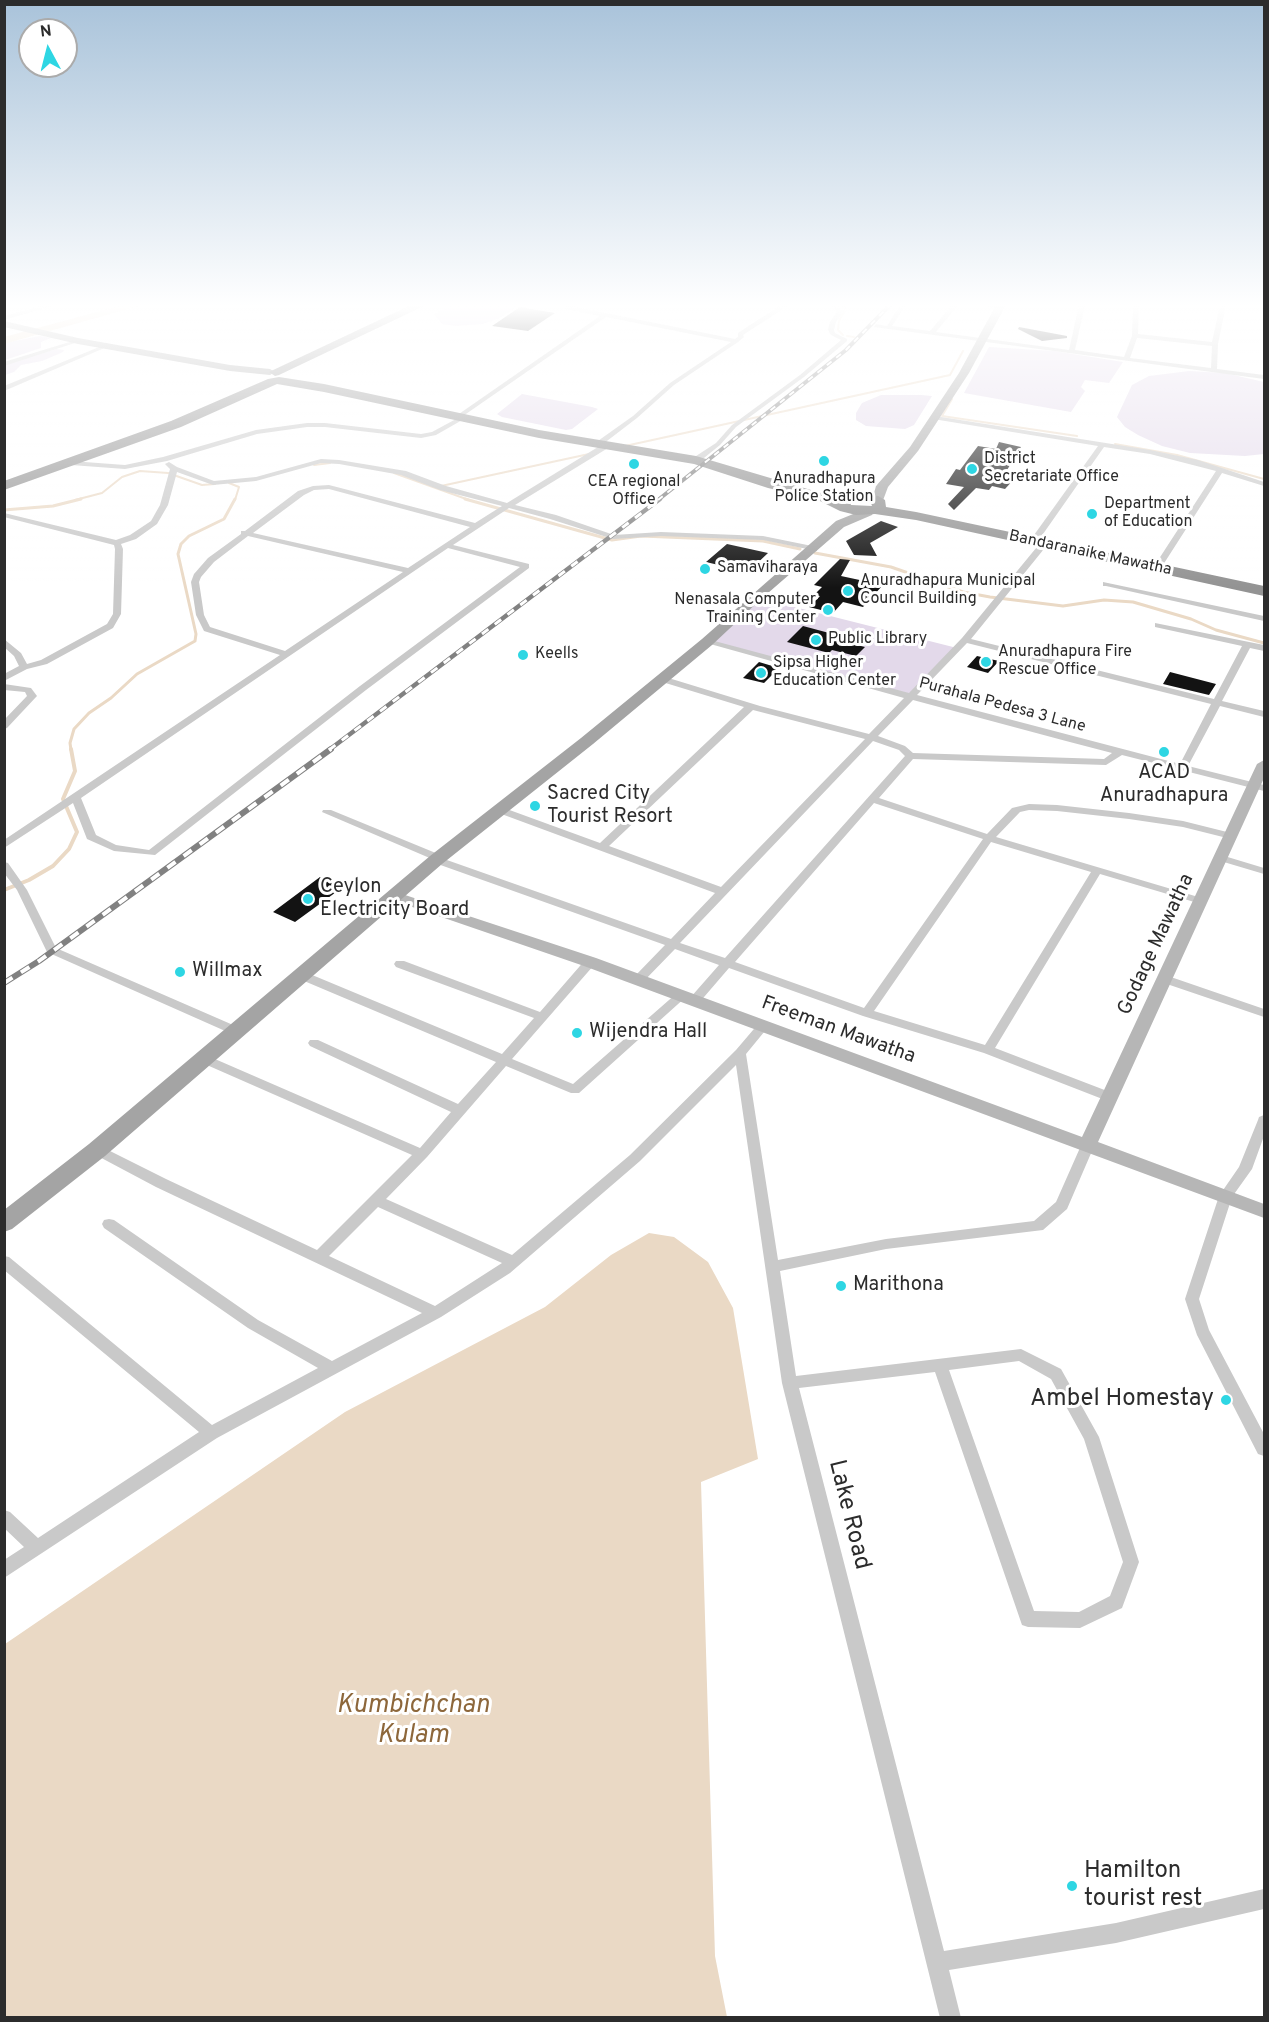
<!DOCTYPE html>
<html>
<head>
<meta charset="utf-8">
<style>
  body { margin:0 }
  #map { position:relative; width:1269px; height:2022px; overflow:hidden; background:#fff; font-family:Overpass,sans-serif }
  canvas { display:block }
  .frame { position:absolute; inset:0; border:6px solid #2c2c2c; pointer-events:none }
  .north { position:absolute; left:18px; top:18px; width:60px; height:60px; box-sizing:border-box; background:#fff; border:2px solid #ababab; border-radius:50%; rotate:353deg; font-size:16px; font-weight:700; line-height:24px; text-align:center; color:#2c2c2c }
  .north::after { content:''; display:block; margin:auto; width:21px; height:27px; background:#2ed6e3; clip-path:polygon(50% 0,100% 100%,50% 72%,0 100%) }
</style>
</head>
<body>
<div id="map">
<canvas width="1269" height="2022"></canvas>
<div class="frame"></div>
<div class="north">N</div>
</div>
<script>
const c = document.querySelector('canvas').getContext('2d');
c.lineJoin = 'round';
function fillPath(path, color) { c.fillStyle = color; c.fill(path, 'evenodd'); }
const shape = rows => new Path2D(rows.map(r => 'M' + r).join(''));
function strokePath(path, color, width, dash) { c.strokeStyle = color; c.lineWidth = width; c.lineCap = dash ? 'butt' : 'round'; c.setLineDash(dash || []); c.stroke(path); }
function label(font, color, halo, rows, align = 'center') {
  c.font = font + ' Overpass,sans-serif'; c.lineWidth = 6; c.setLineDash([]); c.textBaseline = 'middle'; c.strokeStyle = halo; c.fillStyle = color; for (const [text, x, y, turn = 0] of rows) {
    c.save(); c.translate(x, y); c.rotate((+turn || 0) * Math.PI / 180); c.textAlign = isNaN(turn) ? turn : align; if (halo) c.strokeText(text, 0, 0); c.fillText(text, 0, 0); c.restore();
  }
}
fillPath(shape([
  [450,305,518,305,518,306,498,319,482,324,456,326,442,324,434,314],
  [40,336,51,338,41,342,41,348,5,360,4,343],
  [989,347,1054,351,1123,362,1109,383,1085,380,1081,387,1085,391,1071,412,964,393],
  [56,349,64,350,63,352,42,361,21,365,14,372,5,375,5,364],
  [1189,371,1225,373,1264,382,1264,454,1245,456,1190,453,1162,446,1138,435,1125,427,1117,417,1132,385,1149,376],
  [522,394,592,407,598,409,572,429,566,430,502,417,497,414],
  [881,395,921,395,932,396,914,425,905,429,866,426,856,420,856,413,862,403],
  [755,597,957,648,911,698,707,642]
]), '#e3d9ea');
fillPath(shape([
  [649,1233,674,1237,708,1262,733,1308,758,1459,701,1482,715,1956,727,2017,5,2017,5,1644,345,1412,545,1307,611,1255]
]), '#ead9c5');
strokePath(shape([
  [843,305,845,310,839,321,838,330,843,335],
  [847,336,854,337],
  [952,399,942,416,1077,436],
  [1115,444,1177,455,1264,479],
  [625,446,950,375,963,351],
  [314,465,330,463],
  [394,473,469,500],
  [229,483,239,487,235,500],
  [441,486,589,454],
  [75,500,102,493,122,477,140,471,168,473,202,485,215,484]
]), '#ead9c5', 2);
strokePath(shape([
  [465,499,612,540,641,536,763,541,800,549],
  [4,510,53,506,81,499],
  [815,553,891,567,963,592,990,597,1063,606,1104,600,1133,602,1191,619,1216,630,1264,643],
  [71,750,70,743,74,729,89,713,111,698,137,674,195,641,196,634,178,554,181,544,189,536,224,519,235,499]
]), '#ead9c5', 3);
strokePath(shape([
  [4,890,29,880,53,866,69,849,77,832,63,799,75,771,71,749]
]), '#ead9c5', 4);
fillPath(shape([
  [123,305,142,305,4,344,4,337,123,305]
]), '#ead9c5');
fillPath(shape([
  [520,307,555,313,528,331,492,326],
  [1019,327,1067,336,1067,338,1042,341,1018,329],
  [999,442,1021,447,1004,475,1016,477,1005,489,992,486,989,490,976,488,954,510,948,504,964,487,946,484,956,469,960,470,978,446,996,449],
  [881,521,898,527,870,543,877,556,854,555,846,541],
  [727,544,768,553,748,572,706,562],
  [840,559,850,560,841,576,883,585,863,607,843,602,833,613,809,607,820,596,814,595,822,587,814,585],
  [803,626,844,637,841,641,865,647,856,656,832,650,829,653,787,642],
  [977,656,999,661,988,673,967,667],
  [759,662,779,668,764,683,743,678],
  [1170,672,1216,684,1209,695,1163,684],
  [320,877,343,887,295,922,273,912]
]), '#131313');
fillPath(shape([
  [44,305,55,305,4,320,4,316,44,305],
  [566,305,735,339,738,337,738,333,750,325,781,305,789,305,743,335,744,337,738,342,674,385,637,418,603,444,608,444,608,448,515,505,556,515,614,535,661,532,763,536,817,547,817,551,763,540,661,536,613,539,550,519,509,508,453,545,529,564,529,568,366,690,155,855,114,851,87,839,73,803,4,848,4,840,280,655,204,631,196,615,191,582,194,574,208,558,241,534,241,531,245,531,298,491,313,486,329,485,475,523,502,506,440,490,401,475,339,464,321,463,256,481,213,485,177,472,168,505,157,524,136,539,121,544,123,549,121,614,113,628,47,664,27,669,4,681,4,674,19,666,14,656,4,647,4,639,21,653,27,664,41,660,107,624,113,614,115,549,114,545,4,517,4,513,116,540,130,535,151,521,160,505,170,469,165,464,169,462,177,467,214,481,256,477,321,459,339,460,406,471,446,486,507,503,598,447,595,447,595,443,633,416,670,383,731,342,606,317,463,416,464,419,436,435,421,438,325,427,307,427,257,434,167,461,125,469,71,465,67,463,71,461,125,465,163,457,256,430,307,423,325,423,421,434,432,432,456,419,456,416,600,316,565,309,566,305],
  [329,489,470,527,408,568,253,533,304,495,314,490,329,489],
  [248,536,403,572,285,651,210,627,204,615,199,582,201,577,214,562,248,536],
  [448,548,520,567,360,686,149,850,116,845,96,835,81,798,448,548],
  [830,305,837,305,843,312,836,322,834,330,835,333,847,339,847,341,804,377,736,427,720,445,699,462,693,462,693,458,716,443,732,425,800,375,841,340,831,335,828,330,830,322,837,312,830,305],
  [900,305,906,305,892,326,930,331,952,305,958,305,936,332,1069,350,1079,305,1085,305,1075,350,1124,357,1132,336,1133,305,1139,305,1138,334,1212,342,1220,305,1226,305,1218,344,1217,369,1264,375,1264,379,874,327,876,324,887,326,900,305],
  [1137,338,1212,346,1211,368,1130,358,1137,338],
  [982,305,1000,305,1003,307,1000,309,982,305],
  [76,340,81,341,4,366,4,362,76,340],
  [104,345,109,346,4,391,4,386,104,345],
  [935,416,1150,450,1198,460,1264,482,1264,486,1222,473,1161,568,1157,570,1153,568,1216,471,1150,454,1104,447,1036,544,1033,544,1029,542,1098,446,933,419,932,418,935,416],
  [1041,542,1048,544,971,639,1214,699,1242,646,1155,627,1155,623,1264,645,1264,651,1250,648,1222,701,1264,711,1264,717,1220,706,1188,766,1264,785,1264,791,1122,755,1106,765,913,759,879,798,987,834,1012,808,1029,804,1057,805,1129,813,1183,821,1235,834,1236,836,1231,839,1183,827,1129,819,1057,811,1029,810,1020,812,996,837,1205,899,1207,901,1201,904,1100,874,995,1048,1115,1094,1116,1097,1115,1100,1105,1100,984,1053,863,1016,729,968,698,1004,690,1004,688,1001,690,998,719,965,675,949,642,983,634,983,632,980,634,977,665,945,432,862,432,859,322,812,323,810,331,810,443,856,444,859,671,939,715,893,496,812,495,810,496,808,504,808,600,843,744,707,659,681,657,679,662,676,760,706,869,734,904,698,703,642,707,639,909,693,962,638,1041,542],
  [967,643,1211,704,1180,764,917,695,967,643],
  [913,700,1066,741,1112,753,1104,759,913,753,905,746,878,736,913,700],
  [753,710,865,739,721,887,609,846,753,710],
  [873,741,899,750,905,756,725,958,680,943,873,741],
  [874,803,983,839,864,1008,735,962,874,803],
  [991,842,1091,872,985,1045,874,1011,991,842],
  [1103,582,1264,616,1264,621,1106,586,1103,586,1103,582],
  [4,684,31,688,37,696,7,728,4,729,4,720,27,696,25,692,4,690,4,684],
  [1221,855,1264,868,1264,874,1217,860,1216,858,1217,856,1221,855],
  [4,862,8,863,27,890,56,948,240,1028,242,1031,240,1034,232,1034,47,952,17,890,4,873,4,862],
  [590,958,594,959,596,962,594,965,512,1059,573,1084,677,993,681,992,687,996,579,1093,571,1093,506,1066,427,1157,386,1199,512,1255,630,1155,736,1050,759,1023,763,1022,769,1026,746,1054,778,1260,886,1239,1034,1221,1056,1202,1083,1141,1093,1141,1095,1144,1067,1209,1043,1230,886,1249,780,1271,796,1376,1021,1349,1061,1369,1099,1437,1139,1562,1122,1608,1080,1628,1028,1627,1022,1625,935,1372,799,1388,944,1951,1116,1923,1264,1889,1264,1909,1116,1943,949,1970,961,2018,940,2018,782,1383,736,1065,640,1161,510,1273,441,1317,217,1438,4,1578,4,1560,24,1547,4,1528,4,1510,10,1512,38,1538,199,1432,4,1270,4,1256,9,1257,212,1425,318,1368,248,1328,104,1228,102,1224,104,1220,109,1219,114,1220,258,1320,332,1361,422,1313,156,1187,92,1153,90,1150,92,1147,102,1147,166,1179,317,1250,412,1155,200,1062,198,1059,200,1056,208,1056,420,1148,451,1112,310,1046,308,1043,310,1040,318,1040,458,1104,496,1062,297,978,295,975,297,972,305,972,502,1054,534,1018,396,967,394,964,396,961,404,961,540,1012,586,959,590,958],
  [378,1207,502,1263,435,1306,329,1256,378,1207],
  [1019,1361,1051,1379,1084,1439,1123,1562,1110,1596,1079,1612,1034,1611,949,1370,1019,1361],
  [1165,975,1264,1009,1264,1017,1161,982,1159,979,1161,976,1165,975],
  [1264,1115,1264,1136,1252,1169,1232,1197,1199,1299,1209,1330,1264,1434,1264,1456,1258,1454,1197,1335,1185,1299,1219,1196,1239,1167,1258,1120,1259,1117,1264,1115]
]), '#c9c9c9');
fillPath(shape([
  [1264,760,1264,778,1098,1142,1264,1204,1264,1218,584,966,389,899,386,896,389,893,399,893,596,958,1082,1137,1257,764,1264,760]
]), '#b6b6b6');
fillPath(shape([
  [996,305,1006,305,969,373,918,451,888,487,882,503,874,503,872,500,876,486,910,447,959,373,996,305],
  [4,321,78,338,230,365,270,369,275,372,270,375,230,371,78,344,4,327,4,321],
  [868,508,874,512,872,515,844,527,760,600,712,645,593,744,442,864,105,1156,12,1229,4,1232,4,1210,89,1144,430,856,581,738,702,639,836,521,868,508]
]), '#a4a4a4');
fillPath(shape([
  [411,305,426,305,279,375,275,376,269,372,411,305],
  [279,377,324,384,539,430,696,456,838,498,844,494,857,492,878,496,885,500,886,507,916,512,1264,586,1264,596,916,520,875,514,856,515,840,511,818,500,768,488,694,464,539,438,324,392,277,384,181,427,4,490,4,481,171,421,268,379,279,377],
  [857,500,871,503,872,506,851,505,850,502,857,500]
]), '#939393');
const railFar2 = shape([
  [658,500,846,350,890,305]
]);
const railFar1 = shape([
  [329,750,660,499]
]);
const rail = shape([
  [4,983,39,961,331,749]
]);
strokePath(railFar2, '#818181', 4);
strokePath(railFar1, '#818181', 4.5);
strokePath(rail, '#818181', 6);
strokePath(railFar2, '#fff', 2, [6]);
strokePath(railFar1, '#fff', 3, [8]);
strokePath(rail, '#fff', 4, [10]);
const sky = c.createLinearGradient(0, 0, 0, 588);
sky.addColorStop(0, '#a9c3da');
sky.addColorStop(0.52, '#fff');
sky.addColorStop(1, '#ffffff00');
c.fillStyle = sky;
c.fillRect(0, 0, 1269, 588);
for (const [x, y, r, color] of [
  [824,461,6,"#2ed6e3"],
  [634,464,6,"#2ed6e3"],
  [972,469,6,"#2ed6e3"],
  [1092,514,6,"#2ed6e3"],
  [705,569,6,"#2ed6e3"],
  [848,591,6,"#2ed6e3"],
  [828,610,6,"#2ed6e3"],
  [816,640,6,"#2ed6e3"],
  [523,655,6,"#2ed6e3"],
  [986,662,6,"#2ed6e3"],
  [761,673,6,"#2ed6e3"],
  [1164,752,6,"#2ed6e3"],
  [535,806,6,"#2ed6e3"],
  [308,899,6,"#2ed6e3"],
  [180,972,6,"#2ed6e3"],
  [577,1033,6,"#2ed6e3"],
  [841,1286,6,"#2ed6e3"],
  [1226,1400,6,"#2ed6e3"],
  [1072,1886,6,"#2ed6e3"]
]) { const dot = new Path2D(); dot.arc(x, y, r, 0, 2 * Math.PI); c.fillStyle = color; c.fill(dot); strokePath(dot, '#fff', 2); }
label('16px', '#2c2c2c', '#fff', [
  ["District",984,460],
  ["Secretariate Office",984,478],
  ["Anuradhapura",824,480,"center"],
  ["Police Station",824,498,"center"],
  ["CEA regional",634,483,"center"],
  ["Office",634,501,"center"],
  ["Department",1104,505],
  ["of Education",1104,523],
  ["Samaviharaya",717,569],
  ["Anuradhapura Municipal",860,582],
  ["Council Building",860,600],
  ["Nenasala Computer",816,601,"right"],
  ["Training Center",816,619,"right"],
  ["Public Library",828,640],
  ["Anuradhapura Fire",998,653],
  ["Rescue Office",998,671],
  ["Keells",535,655],
  ["Sipsa Higher",773,664],
  ["Education Center",773,682]
], 'left');
label('16px', '#2c2c2c', '#fff', [
  ["Bandaranaike Mawatha",1090,554,12],
  ["Purahala Pedesa 3 Lane",1002,706,15]
]);
label('20px', '#2c2c2c', '#fff', [
  ["ACAD",1164,774,"center"],
  ["Anuradhapura",1164,797,"center"],
  ["Sacred City",547,795],
  ["Tourist Resort",547,818],
  ["Ceylon",320,888],
  ["Electricity Board",320,911],
  ["Willmax",192,972],
  ["Wijendra Hall",589,1033],
  ["Marithona",853,1286]
], 'left');
label('20px', '#2c2c2c', '#fff', [
  ["Godage Mawatha",1157,945,-65],
  ["Freeman Mawatha",838,1031,20]
]);
label('24px', '#2c2c2c', '#fff', [
  ["Ambel Homestay",1214,1400],
  ["Hamilton",1084,1872,"left"],
  ["tourist rest",1084,1900,"left"]
], 'right');
label('24px', '#2c2c2c', '#fff', [
  ["Lake Road",848,1515,76]
]);
label('italic 26px', '#8d673b', '#fff', [
  ["Kumbichchan",413,1707],
  ["Kulam",413,1737]
]);
</script>
</body>
</html>
